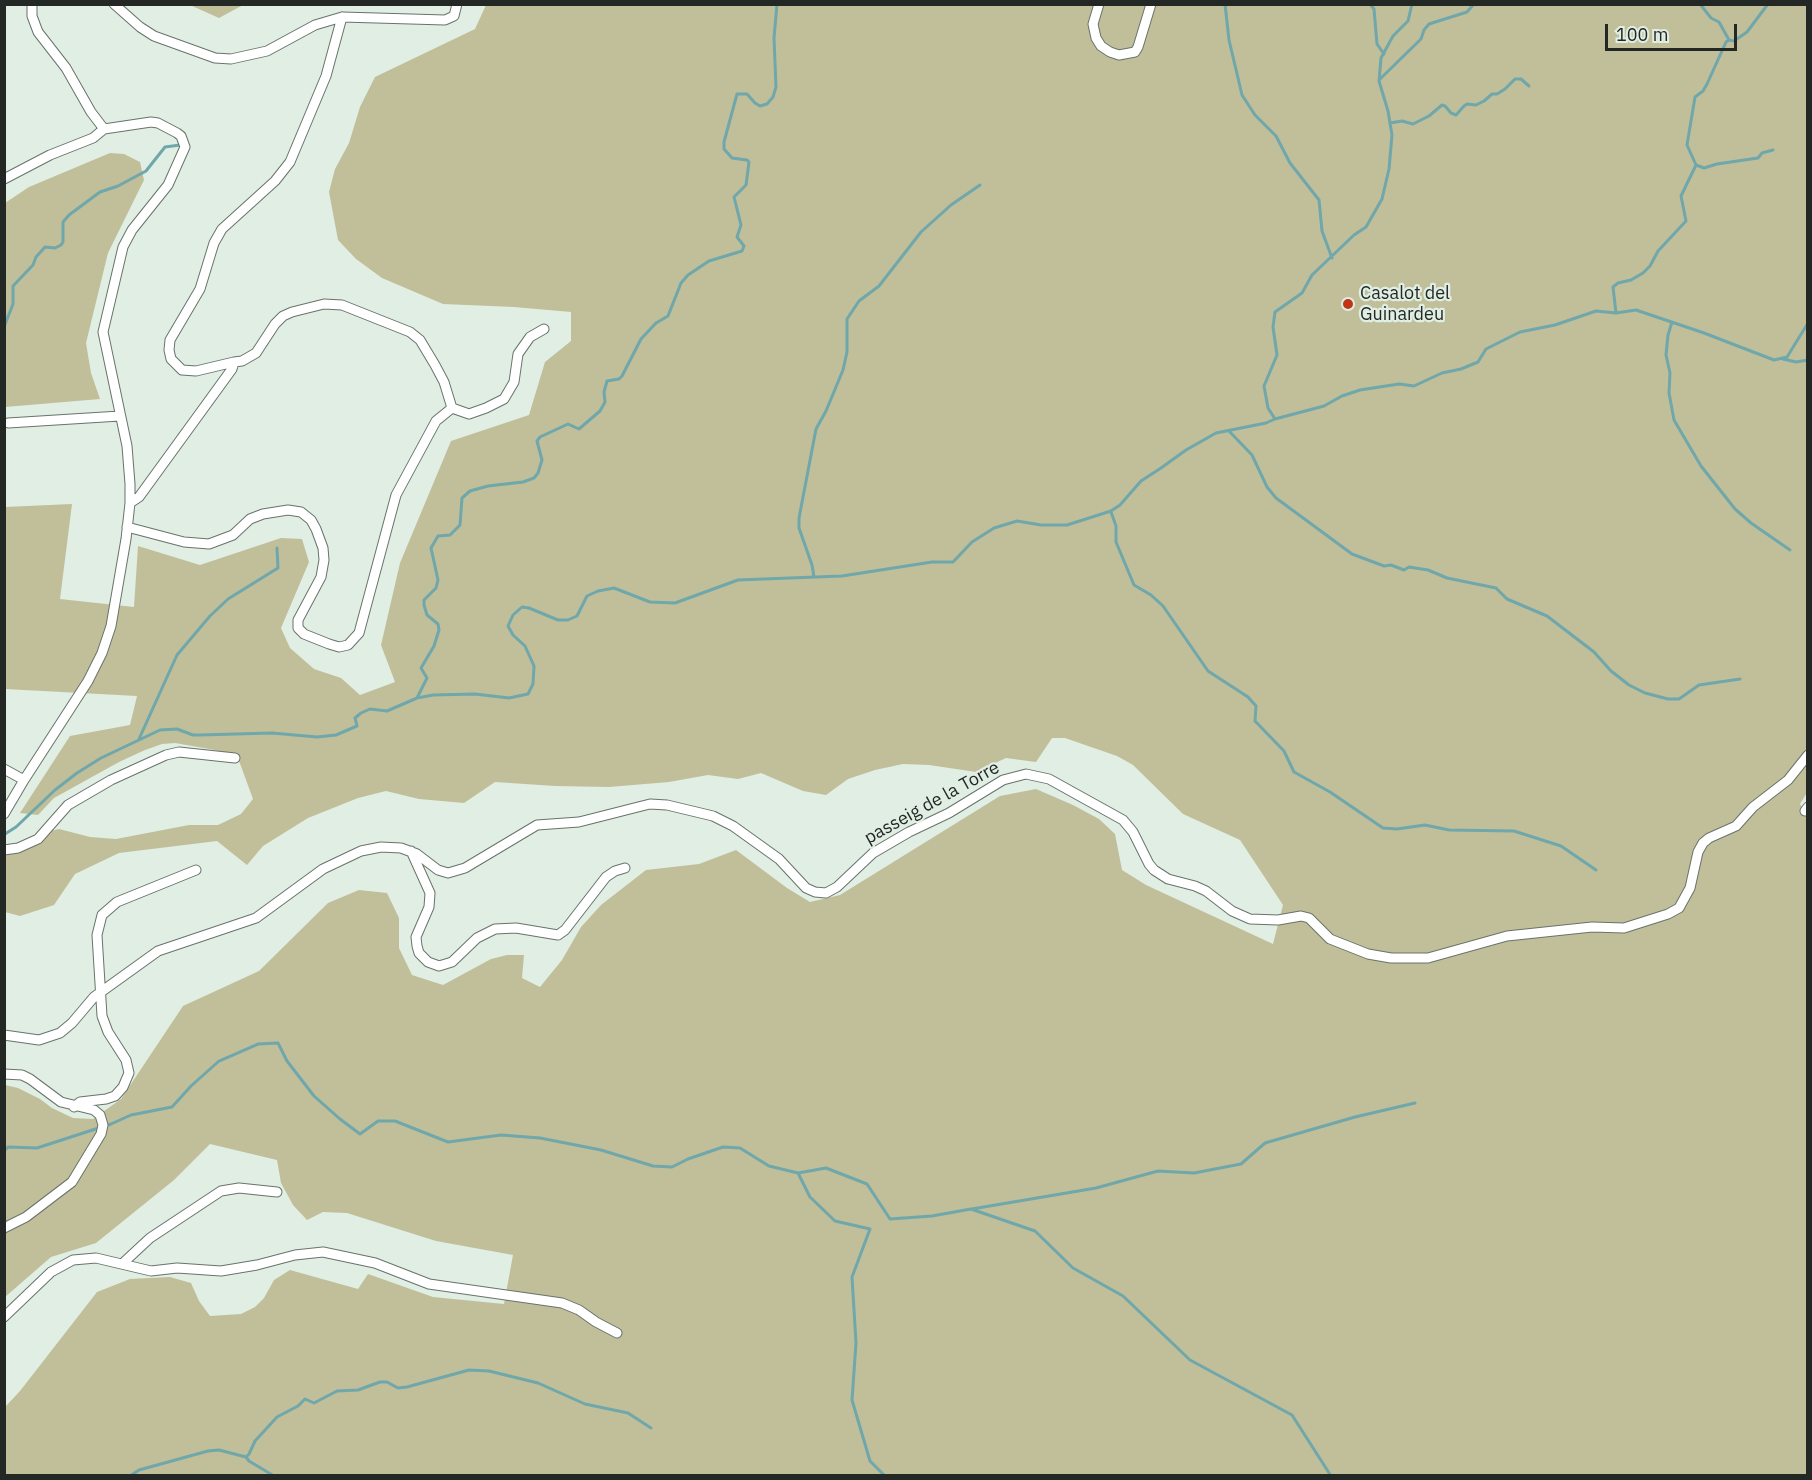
<!DOCTYPE html>
<html>
<head>
<meta charset="utf-8">
<style>
  body { margin:0 }
  #map { position:relative; width:1812px; height:1480px; overflow:hidden; background:#e0eee4; font-family:"IBM Plex Sans",sans-serif }
  canvas { display:block }
  .frame { position:absolute; inset:0; border:6px solid #232824; pointer-events:none }
  .scale { position:absolute; left:1605px; top:24px; width:132px; height:27px; box-sizing:border-box; border:3px solid #232824; border-top:0; padding-left:8px; font-size:18px; line-height:21px; white-space:nowrap; color:#232824; -webkit-text-stroke:4px #e0eee4; paint-order:stroke }
</style>
</head>
<body>
<div id="map">
<canvas width="1812" height="1480"></canvas>
<div class="frame"></div>
<div class="scale">100 m</div>
</div>
<script>
const c = document.querySelector('canvas').getContext('2d');
c.lineJoin = 'round';
function fillPath(path, color) { c.fillStyle = color; c.fill(path, 'evenodd'); }
const shape = rows => new Path2D(rows.map(r => 'M' + r).join(''));
function strokePath(path, color, width, dash) { c.strokeStyle = color; c.lineWidth = width; c.lineCap = dash ? 'butt' : 'round'; c.setLineDash(dash || []); c.stroke(path); }
function label(font, color, halo, rows, align = 'center') {
  c.font = font + ' "IBM Plex Sans",sans-serif'; c.lineWidth = 4.5; c.setLineDash([]); c.textBaseline = 'middle'; c.strokeStyle = halo; c.fillStyle = color; for (const [text, x, y, turn = 0] of rows) {
    c.save(); c.translate(x, y); c.rotate((+turn || 0) * Math.PI / 180); c.textAlign = isNaN(turn) ? turn : align; if (halo) c.strokeText(text, 0, 0); c.fillText(text, 0, 0); c.restore();
  }
}
fillPath(shape([
  [190,5,243,5,219,18],
  [486,5,1807,5,1808,791,1800,804,1808,816,1807,1475,5,1475,5,1407,20,1391,97,1292,130,1279,170,1277,191,1283,199,1301,210,1316,241,1314,255,1307,264,1298,274,1280,290,1270,358,1289,368,1274,433,1297,504,1304,513,1255,436,1241,347,1213,323,1212,307,1220,293,1205,281,1183,277,1160,210,1144,174,1180,96,1243,51,1257,5,1297,5,1085,18,1088,40,1099,52,1108,73,1118,93,1119,121,1099,183,1006,259,971,328,903,359,890,387,893,399,918,399,948,412,975,443,985,491,959,507,955,524,955,522,978,540,987,562,960,581,927,601,905,646,870,699,864,736,850,787,888,810,902,840,895,1000,796,1036,789,1073,805,1099,819,1115,834,1122,870,1146,885,1273,944,1283,905,1240,840,1183,814,1133,765,1117,756,1065,738,1052,738,1036,762,1006,758,976,772,929,765,903,764,875,770,848,779,826,795,803,791,761,773,738,779,708,775,669,782,609,787,555,786,495,782,464,803,419,799,386,791,358,798,308,818,263,846,247,865,217,841,119,853,75,874,54,905,20,916,5,912,4,854,35,845,46,832,59,829,90,837,116,839,189,825,218,825,241,814,253,799,238,758,215,750,175,743,162,744,145,750,119,762,54,798,38,815,20,813,70,736,130,725,137,696,5,689,5,507,72,504,60,599,134,607,138,546,200,565,281,538,302,539,309,562,281,628,290,648,314,669,341,678,360,695,395,682,381,645,400,563,451,441,529,415,545,362,571,341,571,312,514,307,443,304,382,278,356,259,338,240,329,192,335,169,349,143,360,107,375,77,475,29],
  [110,153,124,154,140,162,144,180,108,253,86,343,91,373,100,399,5,407,5,203,29,187]
]), '#c0bf9a');
strokePath(shape([
  [1225,4,1229,40,1242,95,1255,115,1276,136,1290,163,1319,200,1322,231,1332,258],
  [1370,4,1374,9,1377,44,1384,54],
  [1700,4,1711,18,1719,22,1729,40],
  [1380,79,1421,39,1424,30,1429,24,1467,12,1474,4],
  [1390,123,1402,121,1413,124,1429,116,1442,105,1445,106,1451,113,1456,115,1464,106,1467,104,1476,105,1484,101,1492,94,1497,94,1505,89,1515,79,1521,79,1529,86],
  [1696,165,1704,168,1717,164,1758,158,1762,153,1773,150],
  [1616,313,1613,287,1618,283,1631,280,1643,273,1650,266,1658,251,1686,221,1681,196,1696,165,1687,145,1695,97,1703,91,1707,84,1726,42,1729,40,1734,41,1747,32,1768,4],
  [1672,322,1668,335,1666,355,1670,373,1669,393,1674,420,1701,466,1735,509,1751,523,1790,550],
  [4,327,13,304,13,286,33,265,36,257,45,247,55,248,61,245,63,242,63,222,69,215,100,192,118,186,146,171,165,147,180,145],
  [1783,359,1796,362,1808,360],
  [1275,419,1268,408,1264,386,1277,355,1273,327,1275,312,1302,293,1312,275,1354,235,1366,227,1382,199,1389,169,1392,135,1388,111,1379,81,1381,58,1393,36,1408,21,1412,4],
  [1229,431,1252,455,1267,487,1276,498,1352,554,1384,566,1391,565,1404,570,1409,567,1428,570,1447,578,1496,588,1507,599,1547,616,1594,652,1611,671,1629,685,1645,693,1668,699,1679,699,1699,685,1740,679],
  [1111,512,1116,526,1116,542,1134,585,1151,595,1163,606,1208,671,1248,697,1256,706,1255,721,1284,751,1294,772,1330,792,1383,828,1397,829,1425,825,1449,830,1514,831,1561,846,1596,870],
  [814,577,812,565,799,528,799,518,816,429,826,411,843,370,847,352,847,319,859,301,879,286,921,232,951,205,980,185],
  [417,698,427,678,421,668,434,646,439,630,438,624,427,615,424,605,424,600,436,588,438,580,431,548,438,536,450,535,460,525,462,498,470,491,488,486,523,482,534,478,538,473,542,460,537,441,540,437,568,424,579,429,600,411,605,402,604,392,607,381,619,379,622,376,641,339,656,323,668,316,681,283,688,275,709,261,742,251,744,246,737,237,741,225,734,197,746,185,749,162,747,160,732,158,724,149,724,142,737,94,747,94,755,103,760,106,767,104,773,97,776,87,774,38,777,4],
  [139,739,177,655,210,616,228,599,278,568,277,548],
  [5,834,16,827,55,790,77,773,101,758,160,730,177,729,193,735,200,735,272,733,317,737,336,735,357,726,355,718,361,713,370,709,387,711,417,698,433,695,475,694,509,698,528,694,533,684,534,666,525,646,513,635,508,626,513,615,522,607,529,608,558,620,568,620,577,616,587,596,598,591,614,588,650,602,675,603,738,580,842,576,932,562,953,562,972,542,994,528,1017,521,1041,525,1067,525,1111,511,1120,505,1141,481,1161,468,1186,450,1216,433,1266,423,1275,419,1324,406,1342,396,1360,390,1399,384,1414,386,1442,373,1461,369,1478,362,1486,349,1520,332,1555,325,1596,311,1616,313,1636,310,1704,333,1774,360,1787,357,1808,323],
  [4,1151,8,1147,37,1148,111,1124,131,1115,172,1107,191,1086,219,1061,258,1044,278,1043,287,1061,314,1096,340,1119,360,1134,378,1121,395,1121,448,1142,501,1135,540,1138,601,1150,653,1166,672,1167,688,1159,723,1147,740,1148,769,1166,798,1173,826,1168,867,1184,890,1219,932,1216,971,1209,1035,1231,1073,1268,1123,1296,1190,1360,1292,1415,1331,1476],
  [798,1173,810,1197,835,1221,870,1229,852,1277,856,1343,852,1400,870,1461,885,1476],
  [972,1209,1096,1188,1158,1171,1194,1173,1241,1164,1265,1143,1355,1117,1415,1103],
  [246,1457,249,1461,274,1476],
  [130,1476,139,1470,208,1451,219,1450,246,1457,249,1454,255,1441,277,1417,298,1406,305,1399,314,1403,337,1391,358,1390,380,1382,387,1382,398,1388,407,1387,469,1370,489,1371,538,1383,585,1404,628,1413,651,1428]
]), '#6fa7ab', 3);
const minor = shape([
  [114,4,140,27,154,36,215,58,231,59,267,51,315,25,342,17,445,20,454,16,457,4],
  [1099,4,1093,24,1096,38,1101,46,1110,52,1119,55,1135,52,1138,47,1151,4],
  [4,179,50,155,93,138,104,129],
  [234,362,196,371,182,370,171,359,169,350,170,340,200,289,214,243,222,229,275,181,290,162,326,76,342,17],
  [452,408,469,414,486,408,504,399,514,382,518,354,530,337,544,329],
  [8,423,120,416],
  [130,503,139,497,232,369,234,362,242,361,256,353,275,324,283,316,292,312,324,304,342,305,410,332,420,340,435,365,444,382,452,408],
  [127,527,184,542,209,544,233,535,250,519,263,514,288,510,301,512,311,520,316,529,323,548,324,560,321,577,298,620,298,628,304,634,329,644,339,647,348,645,359,633,396,495,436,421,452,408],
  [4,769,24,780],
  [1805,811,1808,807],
  [4,814,24,780,88,681,102,653,111,626,126,539,130,503,130,484,127,446,103,332,123,247,132,230,168,185,185,147,181,136,177,133,158,123,151,122,104,129,91,112,66,68,38,32,32,16,32,4],
  [4,850,18,848,38,839,68,805,111,780,166,755,179,752,235,758],
  [411,851,430,893,429,907,416,937,417,946,419,953,428,962,439,966,452,962,477,938,495,929,516,928,558,935,565,930,606,877,615,871,625,868],
  [4,1035,39,1040,60,1033,72,1023,94,997,158,951,256,918,323,869,361,851,381,847,401,848,417,854,438,870,448,873,465,868,537,825,579,822,638,807,650,804,667,805,713,816,733,826,779,859,806,888,815,892,826,893,837,887,873,853,909,832,949,813,1003,780,1026,774,1049,779,1123,820,1133,832,1149,864,1154,870,1168,879,1195,886,1206,891,1232,911,1250,919,1278,920,1301,916,1309,918,1330,939,1368,954,1391,958,1428,958,1507,936,1592,927,1624,928,1668,914,1679,908,1690,888,1698,852,1703,843,1709,838,1736,826,1753,807,1788,780,1808,755],
  [4,1074,22,1075,30,1079,61,1102,94,1110,100,1115,103,1125,101,1134,72,1182,26,1217,4,1228],
  [74,1107,80,1102,106,1099,115,1096,123,1087,129,1073,126,1060,108,1032,102,1016,97,935,102,915,117,902,196,870],
  [122,1264,150,1238,221,1191,239,1188,277,1192],
  [4,1317,51,1272,73,1260,96,1258,151,1271,177,1268,221,1271,257,1265,295,1255,323,1252,375,1263,429,1284,562,1303,579,1310,596,1322,617,1333]
]);
strokePath(minor, '#68736b', 11);
strokePath(minor, '#fff', 9);
for (const [x, y, r, color] of [
  [1348,304,6,"#c03515"]
]) { const dot = new Path2D(); dot.arc(x, y, r, 0, 2 * Math.PI); c.fillStyle = color; c.fill(dot); strokePath(dot, '#e0eee4', 2); }
label('18px', '#232824', '#e0eee4', [
  ["Casalot del",1360,294],
  ["Guinardeu",1360,315]
], 'left');
label('18px', '#232824', '#e0eee4', [
  ["passeig de la Torre",932,803,-29]
]);
</script>
</body>
</html>
